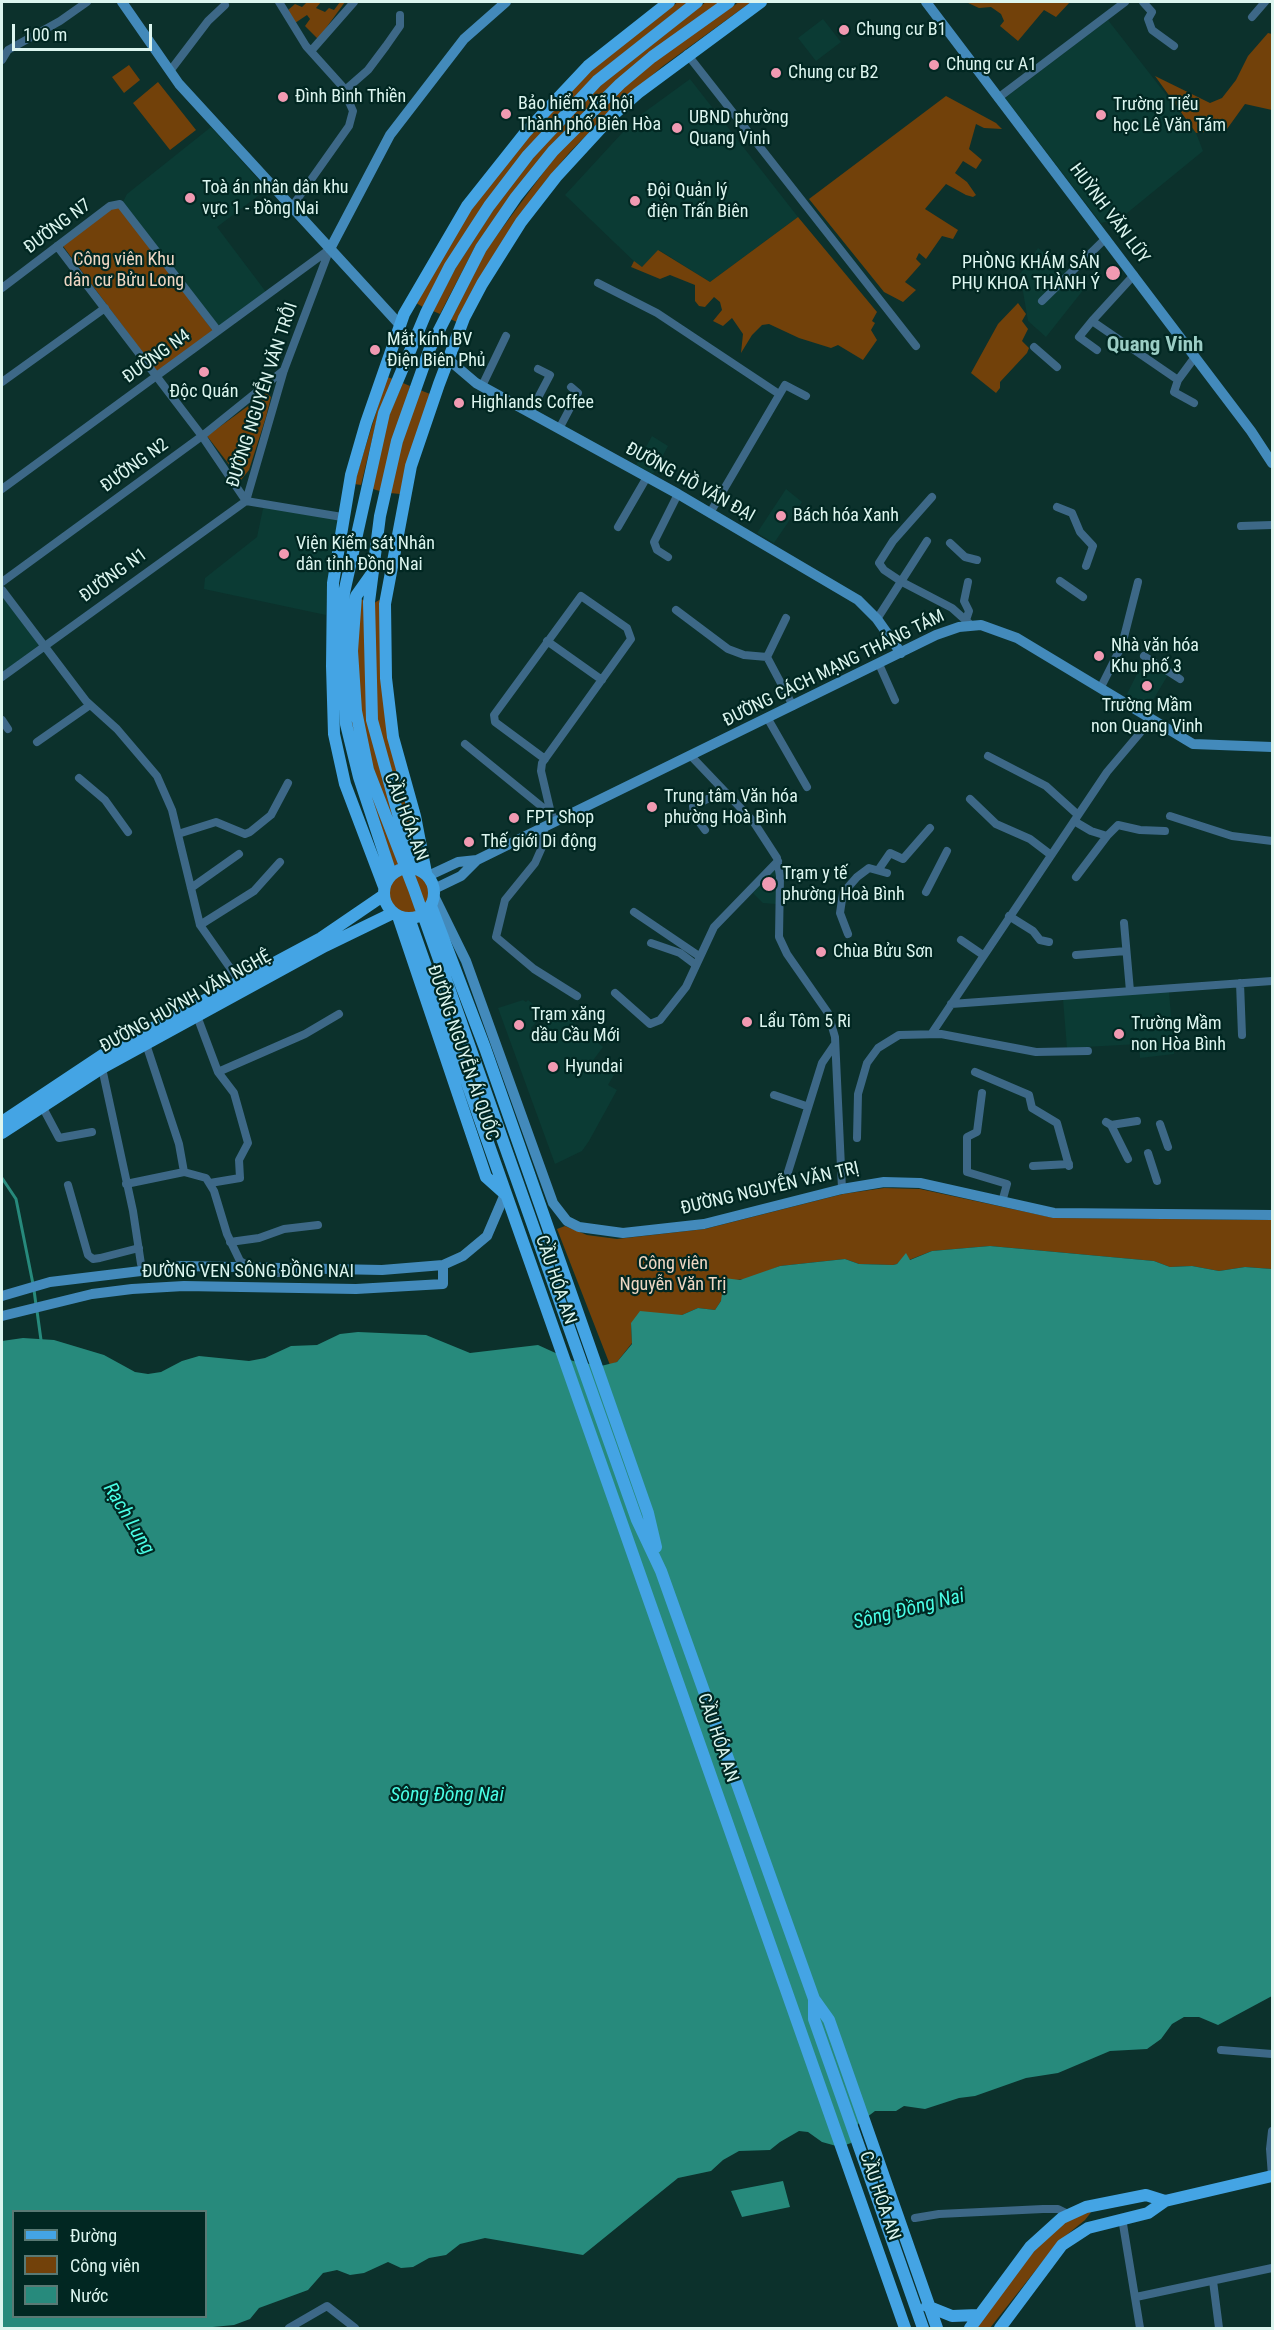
<!DOCTYPE html>
<html>
<head>
<meta charset="utf-8">
<style>
  body { margin:0 }
  #map { position:relative; width:1274px; height:2330px; overflow:hidden; background:#0c312c; font-family:"Roboto Condensed",sans-serif }
  canvas { display:block }
  .frame { position:absolute; inset:0; border:3px solid #dcf5ef; pointer-events:none }
  .legend { position:absolute; left:12px; top:2210px; width:195px; height:108px; box-sizing:border-box; background:#012722; border:2px solid #597974; margin:0; padding:8px 10px; list-style:none; font-size:18px; color:#dcf5ef }
  .legend li { display:flex; align-items:center; gap:12px; height:30px }
  .legend b { width:30px; border:2px solid #597974 }
  .scale { position:absolute; left:12px; top:24px; width:140px; height:27px; box-sizing:border-box; border:3px solid #dcf5ef; border-top:0; padding-left:8px; font-size:18px; line-height:21px; white-space:nowrap; color:#dcf5ef; -webkit-text-stroke:4px #012722; paint-order:stroke }
</style>
</head>
<body>
<div id="map">
<canvas width="1274" height="2330"></canvas>
<div class="frame"></div>
<ul class="legend">
<li><b style="height:8px;background:#44a4e4"></b>Đường</li>
<li><b style="height:16px;background:#72410a"></b>Công viên</li>
<li><b style="height:16px;background:#278a7c"></b>Nước</li>
</ul>
<div class="scale">100 m</div>
</div>
<script>
const c = document.querySelector('canvas').getContext('2d');
c.lineJoin = 'round';
function fillPath(path, color) { c.fillStyle = color; c.fill(path, 'evenodd'); }
const shape = rows => new Path2D(rows.map(r => 'M' + r).join(''));
function strokePath(path, color, width, dash) { c.strokeStyle = color; c.lineWidth = width; c.lineCap = dash ? 'butt' : 'round'; c.setLineDash(dash || []); c.stroke(path); }
function label(font, color, halo, rows, align = 'center') {
  c.font = font + ' "Roboto Condensed",sans-serif'; c.lineWidth = 4.5; c.setLineDash([]); c.textBaseline = 'middle'; c.strokeStyle = halo; c.fillStyle = color; for (const [text, x, y, turn = 0] of rows) {
    c.save(); c.translate(x, y); c.rotate((+turn || 0) * Math.PI / 180); c.textAlign = isNaN(turn) ? turn : align; if (halo) c.strokeText(text, 0, 0); c.fillText(text, 0, 0); c.restore();
  }
}
fillPath(shape([
  [823,19,841,42,816,61,798,38],
  [1108,20,1196,133,1203,151,1121,218,1101,223,1005,98],
  [690,79,798,217,710,282,659,250,641,268,565,195,635,119],
  [211,127,267,189,217,227,266,292,219,327,123,202,127,194],
  [1038,248,1088,284,1046,337,1028,321,1020,274],
  [652,436,668,446,653,474,636,465],
  [786,489,802,502,774,543,757,533],
  [264,504,339,517,327,592,326,615,204,589,205,578,257,537],
  [2,596,39,645,2,673],
  [1144,660,1168,675,1147,710,1126,696],
  [776,867,776,904,763,903,753,893],
  [1169,991,1174,1054,1140,1058,1139,1044,1067,1048,1063,999],
  [523,1000,526,1002,528,1000,544,1013,531,1028,534,1039,558,1010,603,1047,594,1059,615,1073,608,1085,617,1090,589,1141,582,1151,555,1164,498,1008]
]), '#0b3b34');
fillPath(shape([
  [307,2,321,2,316,8,325,12,329,8,334,10,340,2,345,2,318,39,305,26,310,19,307,15,295,23,288,10,295,4,302,7],
  [678,2,688,2,593,77,522,154,423,307,416,303,471,208,528,137,591,69],
  [706,2,720,2,617,79,549,147,476,245,440,314,433,311,455,269,495,207,531,159,600,85],
  [739,2,751,2,663,66,609,112,569,153,543,184,457,322,450,319,486,250,557,154,601,108,653,62],
  [966,2,1070,2,1056,17,1044,10,1018,41,1000,26,1004,21,1001,14,991,7,979,8],
  [1268,33,1272,34,1272,110,1245,104,1227,129,1196,133,1155,76,1210,103,1222,98,1236,80,1248,56],
  [129,65,140,80,124,93,112,77],
  [158,82,196,130,170,150,133,103],
  [946,96,996,123,1002,129,984,128,976,124,969,149,982,160,976,169,963,161,955,173,967,182,976,195,973,197,966,195,946,184,925,209,958,230,953,239,942,236,926,259,919,253,916,259,921,264,905,282,916,290,903,302,884,292,809,199],
  [112,208,121,208,213,331,157,372,63,246],
  [798,217,877,312,872,321,875,323,871,330,877,340,863,360,838,345,831,348,799,338,769,324,762,325,752,335,741,353,743,334,732,318,723,326,713,321,722,310,720,302,714,297,705,307,699,306,695,301,695,285,670,275,660,279,631,267,634,261,642,267,658,250,710,282],
  [1018,303,1026,314,1022,321,1028,329,1022,341,1029,348,1027,353,1000,382,1000,388,996,393,971,373,998,324],
  [387,377,393,379,379,411,361,485,354,484],
  [403,383,410,386,380,491,376,490,371,488,389,415],
  [420,390,430,394,400,494,390,493,402,443],
  [266,393,271,397,266,417,249,470,241,480,207,436],
  [349,598,364,600,365,660,407,861,394,866,364,776,351,721],
  [381,599,388,739,410,816,413,831,409,832,377,719,374,603],
  '389 893a20 20 0 1 1 40 0a20 20 0 1 1-40 0Z',
  [884,1188,920,1189,1054,1218,1272,1220,1272,1269,1245,1267,1219,1271,1192,1266,1170,1267,1154,1261,990,1246,932,1251,909,1260,906,1254,897,1264,893,1265,859,1264,845,1259,780,1266,747,1279,735,1280,715,1310,698,1308,682,1315,666,1315,631,1323,632,1343,617,1362,610,1365,557,1229,565,1226,587,1235,617,1239,705,1229,843,1194],
  [1092,2211,1085,2220,1058,2242,990,2328,976,2328,1034,2251,1065,2222]
]), '#72410a');
fillPath(shape([
  [990,1246,1154,1261,1170,1267,1192,1266,1219,1271,1245,1267,1272,1269,1272,1996,1218,2025,1199,2017,1184,2017,1172,2024,1161,2039,1147,2049,1110,2051,1058,2073,1026,2078,975,2096,959,2098,925,2109,904,2106,896,2111,875,2111,858,2124,851,2143,840,2147,822,2142,808,2132,799,2131,780,2142,770,2150,739,2151,723,2160,711,2171,678,2178,583,2255,485,2238,460,2244,446,2255,429,2258,413,2267,401,2268,388,2262,364,2273,350,2275,337,2270,323,2273,308,2290,259,2308,250,2319,234,2325,202,2328,2,2328,2,1341,23,1338,54,1340,104,1355,135,1372,148,1374,161,1372,182,1361,199,1356,249,1361,265,1358,291,1346,317,1345,340,1334,358,1332,426,1335,470,1353,538,1345,573,1361,601,1366,617,1362,632,1344,631,1323,640,1311,682,1315,698,1308,715,1310,721,1301,724,1278,740,1280,780,1266,845,1259,859,1264,893,1265,897,1264,906,1253,910,1260,932,1251],
  [14,2212,206,2212,206,2316,14,2316],
  [783,2181,790,2207,742,2217,731,2191]
]), '#278a7c');
strokePath(shape([
  [2,1178,16,1199,33,1284],
  [34,1290,36,1305],
  [37,1311,41,1340]
]), '#278a7c', 3);
strokePath(shape([
  [279,2,306,46,342,86,353,111,349,126,291,208],
  [1143,2,1152,12,1148,19,1152,30,1174,46],
  [1252,17,1265,2],
  [311,51,354,2],
  [687,54,916,346],
  [2,60,8,50,60,21,87,2],
  [170,71,208,21,225,5],
  [344,91,368,70,386,46,400,26,400,15],
  [998,98,1125,2],
  [57,246,202,436,246,501,342,517],
  [1134,275,1092,321,1178,380,1195,357],
  [598,283,657,313,779,394],
  [2,288,110,206,120,204,218,331],
  [1042,301,1106,238],
  [1092,321,1079,337,1097,350],
  [1034,347,1057,367],
  [1178,380,1174,392,1194,403],
  [2,382,105,308],
  [482,386,506,336],
  [530,413,550,375,538,369],
  [559,429,578,393,571,387],
  [2,489,330,249],
  [932,497,893,541,879,563,884,570,902,582,952,608,971,625],
  [246,501,284,370,329,251],
  [1057,507,1072,513,1080,532,1093,546,1086,566],
  [710,513,785,385,806,396],
  [1241,526,1272,525],
  [618,527,647,477],
  [950,543,965,557,977,560],
  [668,557,657,550,654,542,678,494],
  [1060,581,1083,597],
  [2,582,202,436,284,370],
  [2,590,86,701,117,729,157,776,172,810,200,925,240,982],
  [676,610,728,649,744,655,767,657,793,706],
  [877,619,927,541],
  [966,620,969,611,964,601,968,582],
  [547,641,602,680],
  [1144,656,1180,679],
  [767,657,786,618],
  [879,664,895,700],
  [2,677,246,501],
  [1101,687,1122,645,1138,582],
  [768,719,807,787],
  [2,720,8,729],
  [37,742,90,705],
  [465,744,552,815],
  [691,756,753,821,777,858,780,876,779,937,787,954,828,1013,835,1037,842,1189],
  [988,756,1046,786,1078,815],
  [545,759,495,722,494,715,581,596,627,628,631,639,542,763,541,771,553,822],
  [79,778,105,800,128,832],
  [970,799,996,824,1030,839,1051,855],
  [1170,816,1232,836,1272,841],
  [1074,821,1091,831,1107,836,1118,825,1140,830,1165,831],
  [544,827,543,845,535,863,505,900,496,937,534,969,577,996],
  [705,830,694,815,693,806,724,791],
  [178,834,216,822,245,834,250,832,271,815,288,783],
  [879,869,890,853,903,859,930,828],
  [1076,877,1107,836],
  [191,888,239,854],
  [926,892,947,851],
  [634,912,699,956],
  [1009,916,1033,931,1040,940,1049,942],
  [1124,923,1130,991],
  [200,925,254,891,280,862],
  [848,934,840,913,843,893,857,877,869,868,887,873],
  [961,940,983,955],
  [651,943,680,953,696,965],
  [1076,955,1126,951],
  [1240,983,1242,1035],
  [615,993,650,1024,660,1020,686,987,714,927,778,861],
  [951,1004,1272,981],
  [197,1016,218,1072,234,1093,248,1143,239,1160,240,1178,210,1183],
  [932,1033,1107,772,1151,720],
  [146,1044,179,1144,184,1172],
  [102,1068,133,1211,141,1264,145,1269,150,1269],
  [218,1072,305,1034,339,1014],
  [975,1072,1029,1095,1032,1108,1057,1123,1069,1166],
  [982,1093,977,1132,967,1137,967,1172,1007,1184,1002,1202],
  [774,1095,806,1106],
  [42,1106,59,1138,92,1132],
  [1106,1122,1111,1125,1128,1159],
  [1160,1124,1168,1147],
  [1111,1125,1137,1121],
  [857,1138,858,1094,867,1063,878,1048,899,1035,941,1034,1036,1052,1088,1051],
  [1148,1153,1157,1181],
  [1033,1166,1069,1164],
  [788,1172,822,1063,835,1044],
  [126,1184,184,1172,206,1178,214,1191,227,1234,240,1261,260,1273,296,1273],
  [68,1185,88,1255,93,1259,100,1258,139,1248],
  [230,1242,259,1238,284,1229,318,1225],
  [1221,2050,1272,2054],
  [1272,2176,1270,2149,1272,2131],
  [915,2218,939,2214,1043,2209,1058,2209,1068,2214],
  [1122,2218,1140,2328],
  [1213,2281,1219,2328],
  [1136,2297,1272,2268],
  [289,2328,327,2306,355,2328]
]), '#3d6887', 8);
strokePath(shape([
  [122,2,179,84,400,325],
  [926,2,1251,431,1272,463],
  [330,249,390,135,464,39,506,2],
  [449,360,476,383,678,494,858,600,877,619,901,653],
  [428,876,458,862,477,860],
  [434,889,461,876,477,860,544,827,936,635,959,627,981,625,1017,638,1193,744,1272,747],
  [434,896,466,961,553,1203,567,1221,579,1227,623,1233,704,1224,842,1189,884,1182,920,1183,1054,1213,1272,1215],
  [2,1296,50,1282,182,1266,382,1270,443,1265,463,1256,487,1236,505,1194],
  [2,1316,92,1294,132,1289,184,1286,356,1289,443,1284,443,1265]
]), '#438abb', 10);
strokePath(shape([
  [373,572,356,596,352,651,356,711,368,770,414,889,637,1520,661,1571,814,1999,829,2020,937,2328],
  '384 893a25 25 0 1 1 50 0a25 25 0 1 1-50 0Z',
  [413,868,372,720,369,602,380,516,397,441,430,348,481,248,516,197,553,151,620,84,652,57,729,2],
  [426,873,415,816,393,737,386,678,385,604,411,466,439,384,464,318,482,284,521,222,556,177,613,115,638,93,761,2],
  [391,874,359,777,346,724,342,640,344,593,384,413,426,313,450,266,489,206,528,155,597,81,697,2],
  [384,887,345,784,334,734,332,666,333,583,351,475,366,423,404,314,467,206,525,133,588,66,669,2],
  [431,906,485,1048,648,1513,656,1547],
  [398,916,486,1177,505,1194],
  [409,918,905,2328],
  [2,1122,104,1054,321,938,384,895],
  [2,1133,102,1068,325,946,393,913],
  [814,1999,814,2019,923,2328],
  [927,2306,952,2316,978,2315],
  [970,2328,1030,2247,1062,2218,1086,2207,1146,2195,1165,2201],
  [1000,2328,1062,2245,1088,2228,1148,2213,1165,2201,1272,2176]
]), '#44a4e4', 12);
for (const [x, y, r, color] of [
  [844,30,6,"#f19ab2"],
  [934,65,6,"#f19ab2"],
  [776,73,6,"#f19ab2"],
  [283,97,6,"#f19ab2"],
  [506,114,6,"#f19ab2"],
  [1101,115,6,"#f19ab2"],
  [677,128,6,"#f19ab2"],
  [190,198,6,"#f19ab2"],
  [635,201,6,"#f19ab2"],
  [1113,273,8,"#f19ab2"],
  [375,350,6,"#f19ab2"],
  [204,372,6,"#f19ab2"],
  [459,403,6,"#f19ab2"],
  [781,516,6,"#f19ab2"],
  [284,554,6,"#f19ab2"],
  [1099,656,6,"#f19ab2"],
  [1147,686,6,"#f19ab2"],
  [652,807,6,"#f19ab2"],
  [514,818,6,"#f19ab2"],
  [469,842,6,"#f19ab2"],
  [769,884,8,"#f19ab2"],
  [821,952,6,"#f19ab2"],
  [747,1022,6,"#f19ab2"],
  [519,1025,6,"#f19ab2"],
  [1119,1034,6,"#f19ab2"],
  [553,1067,6,"#f19ab2"]
]) { const dot = new Path2D(); dot.arc(x, y, r, 0, 2 * Math.PI); c.fillStyle = color; c.fill(dot); strokePath(dot, '#012722', 2); }
label('18px', '#dcf5ef', '#012722', [
  ["Chung cư B1",856,30],
  ["Chung cư A1",946,65],
  ["Chung cư B2",788,73],
  ["Đình Bình Thiền",295,97],
  ["Bảo hiểm Xã hội",518,104],
  ["Thành phố Biên Hòa",518,125],
  ["Trường Tiểu",1113,105],
  ["học Lê Văn Tám",1113,126],
  ["UBND phường",689,118],
  ["Quang Vinh",689,139],
  ["Toà án nhân dân khu",202,188],
  ["vực 1 - Đồng Nai",202,209],
  ["Đội Quản lý",647,191],
  ["điện Trấn Biên",647,212],
  ["PHÒNG KHÁM SẢN",1100,263,"right"],
  ["PHỤ KHOA THÀNH Ý",1100,284,"right"],
  ["Mắt kính BV",387,340],
  ["Điện Biên Phủ",387,361],
  ["Độc Quán",204,392,"center"],
  ["Highlands Coffee",471,403],
  ["Bách hóa Xanh",793,516],
  ["Viện Kiểm sát Nhân",296,544],
  ["dân tỉnh Đồng Nai",296,565],
  ["Nhà văn hóa",1111,646],
  ["Khu phố 3",1111,667],
  ["Trường Mầm",1147,706,"center"],
  ["non Quang Vinh",1147,727,"center"],
  ["Trung tâm Văn hóa",664,797],
  ["phường Hoà Bình",664,818],
  ["FPT Shop",526,818],
  ["Thế giới Di động",481,842],
  ["Trạm y tế",782,874],
  ["phường Hoà Bình",782,895],
  ["Chùa Bửu Sơn",833,952],
  ["Trạm xăng",531,1015],
  ["dầu Cầu Mới",531,1036],
  ["Lẩu Tôm 5 Ri",759,1022],
  ["Trường Mầm",1131,1024],
  ["non Hòa Bình",1131,1045],
  ["Hyundai",565,1067]
], 'left');
label('18px', '#dcf5ef', '#012722', [
  ["HUỲNH VĂN LŨY",1109,214,53],
  ["ĐƯỜNG N7",58,227,-37],
  ["ĐƯỜNG N4",157,357,-36],
  ["ĐƯỜNG NGUYỄN VĂN TRỖI",263,395,-72],
  ["ĐƯỜNG N2",135,466,-36],
  ["ĐƯỜNG HỒ VĂN ĐẠI",690,483,29],
  ["ĐƯỜNG N1",114,576,-36],
  ["ĐƯỜNG CÁCH MẠNG THÁNG TÁM",834,669,-26],
  ["CẦU HÓA AN",405,817,69],
  ["ĐƯỜNG HUỲNH VĂN NGHỆ",186,1002,-29],
  ["ĐƯỜNG NGUYỄN ÁI QUỐC",462,1053,71],
  ["ĐƯỜNG NGUYỄN VĂN TRỊ",770,1189,-13],
  ["ĐƯỜNG VEN SÔNG ĐỒNG NAI",248,1272],
  ["CẦU HÓA AN",555,1280,71],
  ["CẦU HÓA AN",717,1738,71],
  ["CẦU HÓA AN",879,2196,71]
]);
label('18px', '#efd7c4', '#012722', [
  ["Công viên Khu",124,260],
  ["dân cư Bửu Long",124,281],
  ["Công viên",673,1264],
  ["Nguyễn Văn Trị",673,1285]
]);
label('italic 20px', '#4afde5', '#012722', [
  ["Rạch Lung",128,1519,59],
  ["Sông Đồng Nai",909,1610,-14],
  ["Sông Đồng Nai",447,1796]
]);
label('bold 21px', '#9bcdc4', '#012722', [
  ["Quang Vinh",1155,346]
]);
</script>
</body>
</html>
